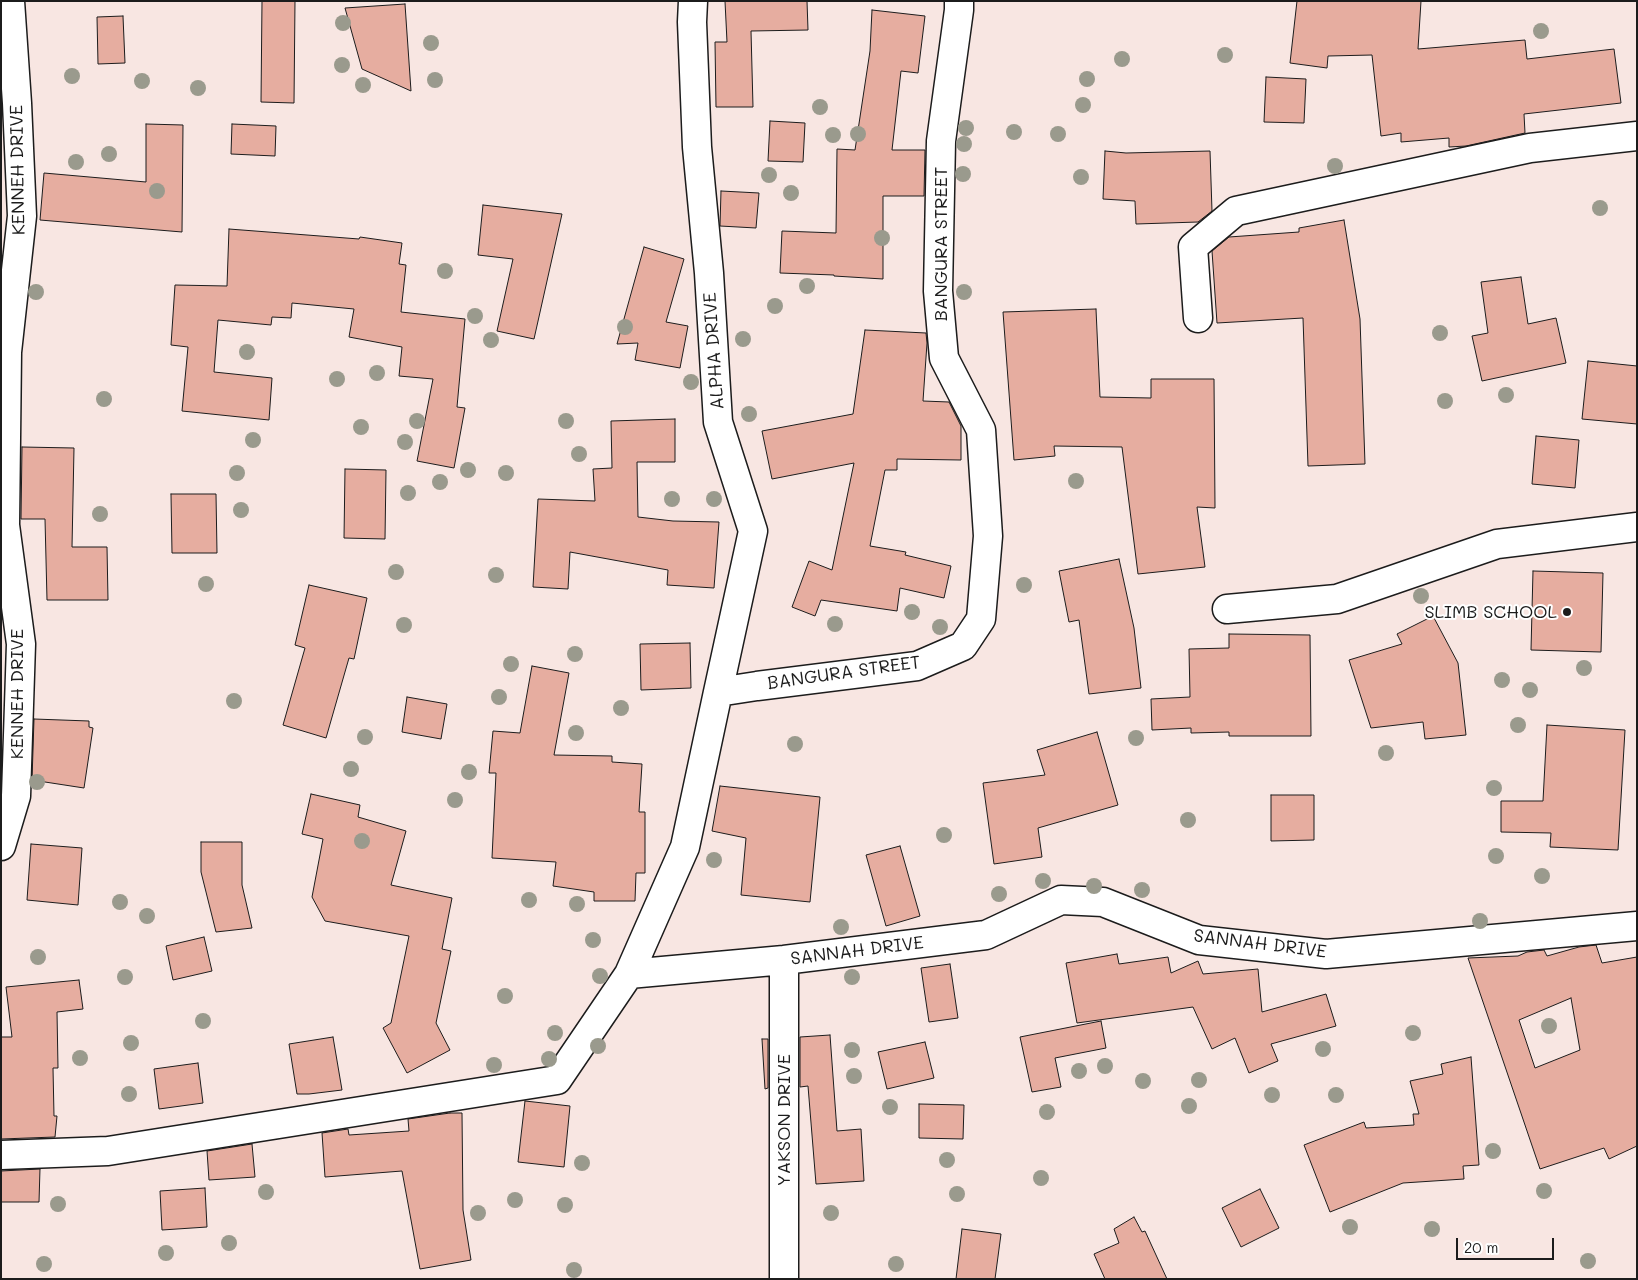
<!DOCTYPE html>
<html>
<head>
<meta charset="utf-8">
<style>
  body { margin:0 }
  #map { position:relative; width:1638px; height:1280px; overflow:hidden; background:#f8e6e2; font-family:Mali,sans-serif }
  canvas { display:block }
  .frame { position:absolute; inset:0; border:2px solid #1c1c1c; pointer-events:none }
  .scale { position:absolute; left:1456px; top:1238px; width:98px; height:22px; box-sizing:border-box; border:2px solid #1c1c1c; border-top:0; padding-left:6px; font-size:15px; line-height:18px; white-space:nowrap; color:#1c1c1c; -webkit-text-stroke:4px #fff; paint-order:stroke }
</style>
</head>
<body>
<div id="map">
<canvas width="1638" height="1280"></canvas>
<div class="frame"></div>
<div class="scale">20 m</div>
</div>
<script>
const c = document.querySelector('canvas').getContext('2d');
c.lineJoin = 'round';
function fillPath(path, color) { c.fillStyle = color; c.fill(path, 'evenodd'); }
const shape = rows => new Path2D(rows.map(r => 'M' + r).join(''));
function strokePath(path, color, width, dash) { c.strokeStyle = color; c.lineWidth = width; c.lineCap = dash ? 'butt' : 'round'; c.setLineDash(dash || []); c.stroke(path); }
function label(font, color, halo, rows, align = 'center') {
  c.font = font + ' Mali,sans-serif'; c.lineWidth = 4; c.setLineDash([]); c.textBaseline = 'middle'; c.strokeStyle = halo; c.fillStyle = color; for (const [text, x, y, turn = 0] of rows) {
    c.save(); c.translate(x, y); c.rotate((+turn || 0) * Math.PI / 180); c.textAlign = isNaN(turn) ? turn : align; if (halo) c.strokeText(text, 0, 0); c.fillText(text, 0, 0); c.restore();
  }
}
const building = shape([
  [262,1,295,1,294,103,261,102,262,1],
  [725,1,807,1,808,30,751,31,753,107,716,107,715,42,727,42,725,1],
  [1297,1,1421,1,1418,49,1525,40,1527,59,1614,49,1621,103,1524,114,1525,133,1466,146,1449,147,1449,138,1401,142,1401,133,1381,136,1372,55,1328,56,1327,68,1290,63,1297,1],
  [405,4,411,91,362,69,345,8,405,4],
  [872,10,925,16,918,73,901,71,892,150,925,150,924,196,883,196,883,279,834,276,834,275,780,273,782,231,836,233,837,149,855,150,870,51,872,10],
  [123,16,125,63,98,64,97,17,123,16],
  [1266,77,1306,79,1304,123,1264,122,1266,77],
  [770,121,805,123,803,162,768,161,770,121],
  [146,124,183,125,182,232,40,220,44,173,146,182,146,124],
  [232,124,276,126,275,156,231,154,232,124],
  [1105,151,1126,153,1210,151,1212,211,1198,222,1136,224,1135,201,1103,199,1105,151],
  [721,191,759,193,756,228,720,226,721,191],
  [483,205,562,214,534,339,497,331,513,259,478,255,483,205],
  [1344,220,1360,319,1365,464,1308,466,1303,318,1217,323,1212,251,1229,237,1299,232,1299,228,1344,220],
  [229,229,359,239,360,237,402,243,399,264,406,265,401,312,465,319,457,407,465,408,454,468,417,461,433,379,399,376,402,347,349,337,354,309,292,303,291,318,272,317,271,325,218,320,214,372,272,378,269,420,182,411,188,347,171,345,175,285,227,286,229,229],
  [644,247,684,259,666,322,688,326,680,368,635,360,638,343,617,344,644,247],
  [1521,277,1528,324,1556,318,1566,363,1482,381,1472,336,1488,333,1481,282,1521,277],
  [1096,309,1100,397,1151,398,1151,379,1214,379,1215,508,1197,507,1205,567,1138,574,1122,447,1054,446,1055,456,1014,460,1003,312,1096,309],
  [865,330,926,333,927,343,923,401,949,402,961,426,961,460,897,459,897,470,885,470,870,546,906,552,905,555,951,566,944,598,900,588,897,611,821,600,815,616,792,607,809,561,832,570,854,463,772,479,762,431,853,414,865,330],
  [1588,361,1637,366,1637,424,1582,419,1588,361],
  [675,419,675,462,637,462,638,517,673,521,719,522,714,588,667,585,668,570,570,552,568,589,533,587,538,499,595,501,593,469,612,468,611,421,675,419],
  [1536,436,1579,440,1575,488,1532,484,1536,436],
  [22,447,74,448,72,547,107,547,108,600,47,600,45,519,21,519,22,447],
  [345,469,386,470,385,539,344,538,345,469],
  [171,494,216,494,217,553,172,553,171,494],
  [1119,559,1134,628,1141,688,1089,694,1079,620,1069,622,1059,571,1119,559],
  [1533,571,1603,573,1601,652,1531,650,1533,571],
  [309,585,367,598,354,659,349,658,326,738,283,725,305,648,295,645,309,585],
  [1433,616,1458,663,1466,735,1425,739,1423,722,1371,728,1349,660,1402,644,1397,634,1433,616],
  [1229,634,1310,635,1311,736,1229,736,1229,732,1191,733,1191,728,1152,730,1151,699,1190,697,1189,649,1229,648,1229,634],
  [690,643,691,688,641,690,640,644,690,643],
  [532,666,569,673,554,755,612,756,612,762,642,764,639,812,645,812,645,873,636,873,635,901,594,901,594,892,553,886,556,862,492,858,496,773,489,773,493,731,520,733,532,666],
  [407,697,447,704,441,739,402,732,407,697],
  [34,719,89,721,89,727,93,728,84,788,32,780,34,719],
  [1547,725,1625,730,1618,850,1550,847,1551,833,1501,832,1501,801,1543,801,1547,725],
  [1097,732,1118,805,1038,828,1042,857,994,864,983,783,1045,775,1037,750,1097,732],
  [720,786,820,797,810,902,741,895,746,838,712,831,720,786],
  [311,794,360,805,358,817,406,831,391,885,452,898,442,949,451,951,436,1023,450,1050,407,1073,383,1028,391,1023,409,936,325,921,312,897,323,839,302,834,311,794],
  [1271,795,1314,795,1314,840,1271,841,1271,795],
  [201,842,242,842,242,885,252,928,216,932,201,872,201,842],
  [31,844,82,848,78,905,27,900,31,844],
  [900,846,920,916,886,926,866,855,900,846],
  [204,937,212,971,173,980,166,946,204,937],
  [1596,945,1602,963,1637,957,1637,1146,1609,1159,1604,1148,1540,1169,1468,958,1518,956,1527,952,1544,950,1547,956,1579,947,1596,945],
  [1571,998,1580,1050,1535,1068,1519,1020,1571,998],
  [1117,954,1119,964,1168,957,1171,973,1198,961,1203,974,1258,969,1262,1012,1326,994,1336,1026,1271,1044,1278,1061,1249,1073,1235,1038,1212,1049,1193,1007,1077,1023,1066,963,1117,954],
  [950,964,958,1018,929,1022,921,968,950,964],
  [79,980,83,1009,57,1012,58,1068,53,1068,54,1116,57,1116,55,1137,1,1139,1,1037,12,1037,6,987,79,980],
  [1101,1021,1106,1048,1055,1058,1061,1087,1032,1092,1020,1037,1101,1021],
  [830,1035,837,1131,861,1129,864,1181,816,1184,808,1086,800,1087,800,1037,830,1035],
  [333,1037,342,1090,309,1094,297,1094,289,1044,333,1037],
  [762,1039,768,1039,768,1088,765,1089,762,1039],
  [925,1042,934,1078,887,1089,878,1052,925,1042],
  [1471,1057,1479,1165,1463,1166,1464,1179,1403,1183,1330,1212,1304,1145,1364,1122,1366,1128,1414,1125,1413,1114,1419,1114,1410,1081,1443,1074,1441,1064,1471,1057],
  [198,1063,203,1103,159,1109,154,1069,198,1063],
  [525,1101,570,1106,564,1167,518,1162,525,1101],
  [919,1104,964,1105,963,1139,919,1138,919,1104],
  [450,1113,462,1113,463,1210,471,1260,420,1269,402,1171,325,1177,322,1133,348,1129,349,1135,409,1131,408,1119,450,1113],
  [252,1144,255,1177,209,1180,207,1151,252,1144],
  [40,1169,39,1202,1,1202,1,1171,40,1169],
  [205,1188,207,1227,162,1230,160,1191,205,1188],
  [1260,1189,1279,1228,1241,1247,1222,1208,1260,1189],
  [1134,1217,1142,1232,1145,1231,1167,1279,1105,1279,1094,1254,1119,1243,1114,1229,1134,1217],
  [962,1229,1001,1234,995,1279,956,1279,962,1229]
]);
fillPath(building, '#e6ada0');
strokePath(building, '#1c1c1c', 1);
const minor = shape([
  [693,1,692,22,697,147,709,273,718,422,753,531,718,692],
  [1198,318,1193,247,1236,211,1530,148,1637,136],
  [1227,609,1337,599,1497,544,1637,527],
  [1,846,16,796,21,644,5,525,7,352,22,216,17,103,10,1],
  [784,960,784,1279],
  [629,974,784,960,986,935,1061,900,1103,902,1199,940,1326,954,1637,926],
  [1,1155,108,1151,557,1080,629,974,685,847,718,692,757,686,917,666,963,646,981,619,988,536,981,430,944,358,938,291,941,141,959,10,959,1]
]);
strokePath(minor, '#1c1c1c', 31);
strokePath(minor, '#fff', 28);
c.fillStyle = '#9a9a8d';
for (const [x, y] of [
  [343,23],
  [1541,31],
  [431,43],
  [1225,55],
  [1122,59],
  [342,65],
  [72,76],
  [1087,79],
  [435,80],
  [142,81],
  [363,85],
  [198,88],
  [1083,105],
  [820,107],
  [966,128],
  [1014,132],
  [858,134],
  [1058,134],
  [833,135],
  [964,144],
  [109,154],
  [76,162],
  [1335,166],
  [963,174],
  [769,175],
  [1081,177],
  [157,191],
  [791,193],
  [1600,208],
  [882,238],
  [445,271],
  [807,286],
  [36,292],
  [964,292],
  [775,306],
  [475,316],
  [625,327],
  [1440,333],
  [743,339],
  [491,340],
  [247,352],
  [377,373],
  [337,379],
  [691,382],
  [1506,395],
  [104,399],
  [1445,401],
  [749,414],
  [417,421],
  [566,421],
  [361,427],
  [253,440],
  [405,442],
  [579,454],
  [468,470],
  [237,473],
  [506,473],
  [1076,481],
  [440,482],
  [408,493],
  [672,499],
  [714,499],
  [241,510],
  [100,514],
  [396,572],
  [496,575],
  [206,584],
  [1024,585],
  [1421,596],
  [912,612],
  [835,624],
  [404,625],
  [940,627],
  [575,654],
  [511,664],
  [1584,668],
  [1502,680],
  [1530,690],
  [499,697],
  [234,701],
  [621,708],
  [1518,725],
  [576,733],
  [365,737],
  [1136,738],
  [795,744],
  [1386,753],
  [351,769],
  [469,772],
  [37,782],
  [1494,788],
  [455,800],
  [1188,820],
  [944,835],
  [362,841],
  [1496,856],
  [714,860],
  [1542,876],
  [1043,881],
  [1094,886],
  [1142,890],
  [999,894],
  [529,900],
  [120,902],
  [577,904],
  [147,916],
  [1480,921],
  [841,927],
  [593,940],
  [38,957],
  [600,976],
  [125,977],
  [852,977],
  [505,996],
  [203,1021],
  [1549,1026],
  [555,1033],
  [1413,1033],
  [131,1043],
  [598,1046],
  [1323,1049],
  [852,1050],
  [80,1058],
  [549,1059],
  [494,1065],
  [1105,1066],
  [1079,1071],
  [854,1076],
  [1199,1080],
  [1143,1081],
  [129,1094],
  [1272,1095],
  [1336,1095],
  [1189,1106],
  [890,1107],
  [1047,1112],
  [1493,1151],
  [947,1160],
  [582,1163],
  [1041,1178],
  [1544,1191],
  [266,1192],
  [957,1194],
  [515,1200],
  [58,1204],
  [565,1205],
  [478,1213],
  [831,1213],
  [1350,1227],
  [1432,1229],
  [229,1243],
  [166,1253],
  [1588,1261],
  [44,1264],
  [896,1264],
  [574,1270]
]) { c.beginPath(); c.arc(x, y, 8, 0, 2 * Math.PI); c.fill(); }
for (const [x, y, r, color] of [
  [1567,612,5,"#1c1c1c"]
]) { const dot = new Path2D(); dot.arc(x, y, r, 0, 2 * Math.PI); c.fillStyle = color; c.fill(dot); strokePath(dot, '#fff', 2); }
label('18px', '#1c1c1c', '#fff', [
  ["KENNEH DRIVE",18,170,-91],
  ["BANGURA STREET",941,244,-90],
  ["ALPHA DRIVE",714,351,-94],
  ["BANGURA STREET",844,673,-8],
  ["KENNEH DRIVE",17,694,-90],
  ["SANNAH DRIVE",1260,944,7],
  ["SANNAH DRIVE",857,951,-7],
  ["YAKSON DRIVE",784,1120,-90]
]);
label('18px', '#1c1c1c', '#fff', [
  ["SLIMB SCHOOL",1557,612]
], 'right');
</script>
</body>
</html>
